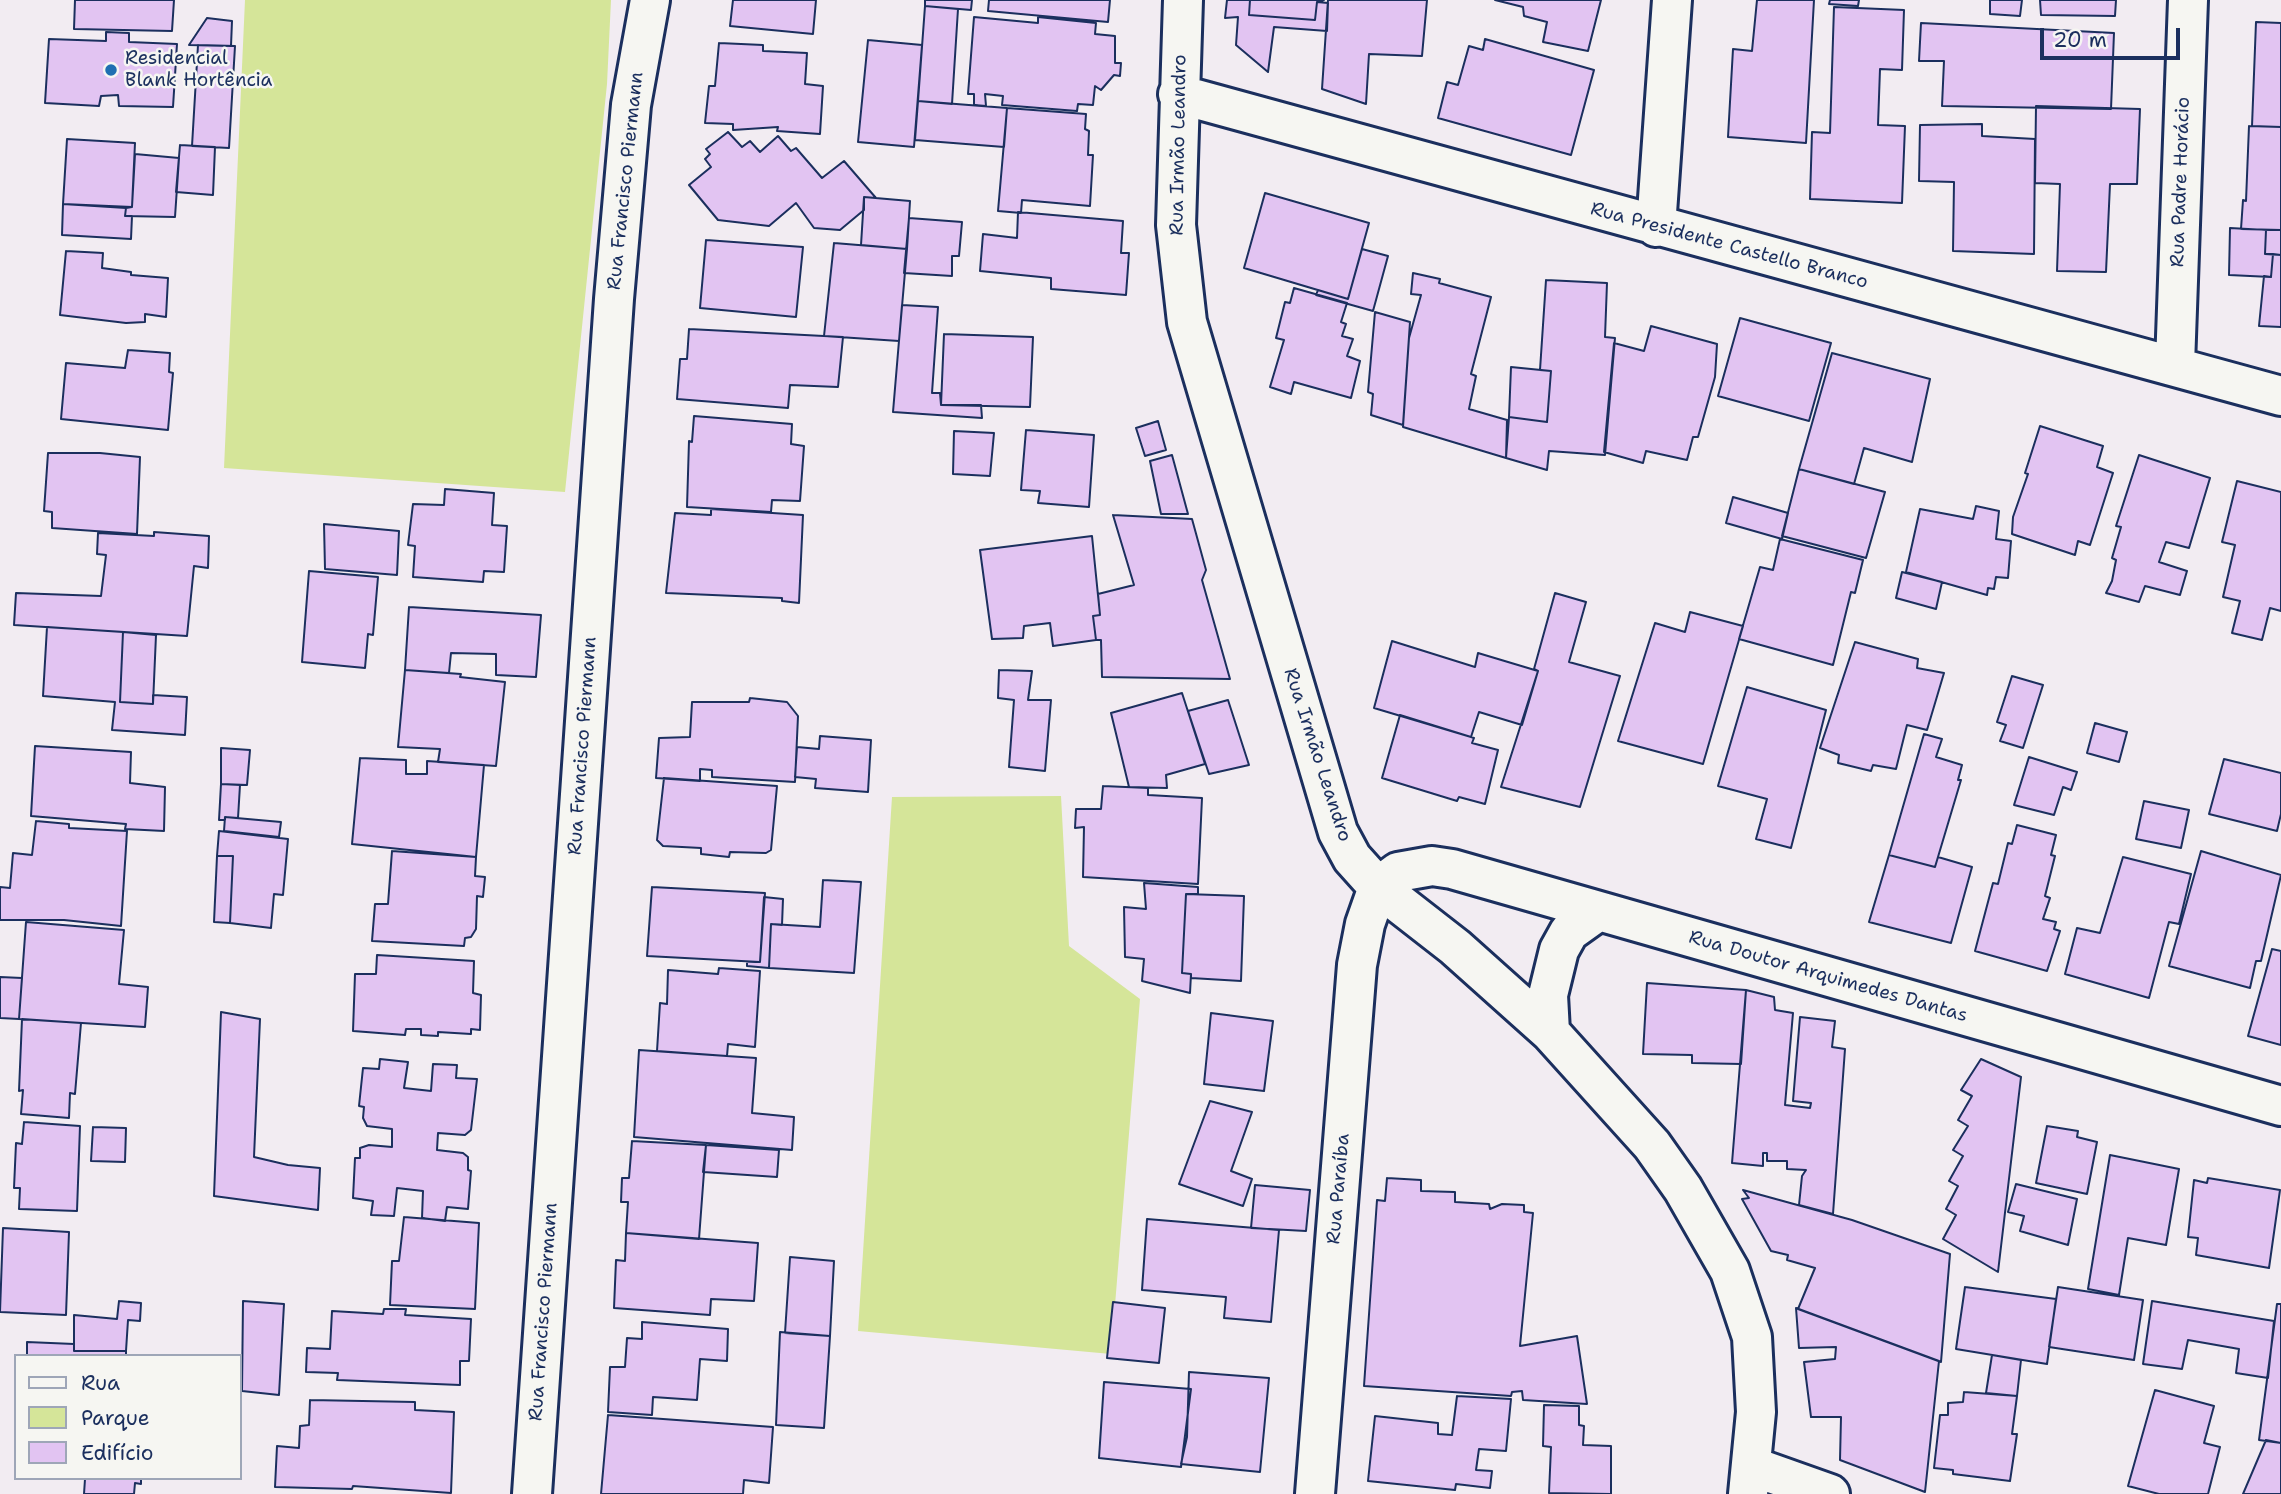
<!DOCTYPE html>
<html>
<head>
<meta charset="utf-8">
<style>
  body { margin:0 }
  #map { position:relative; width:2281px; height:1494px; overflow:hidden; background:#f2ecf2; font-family:"Shantell Sans",sans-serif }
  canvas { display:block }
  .legend { position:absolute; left:14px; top:1354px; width:228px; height:126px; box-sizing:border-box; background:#f6f6f2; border:2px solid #9ea6b7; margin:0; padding:9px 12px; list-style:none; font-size:21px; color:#1b2f5e }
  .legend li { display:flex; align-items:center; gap:14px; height:35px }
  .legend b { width:35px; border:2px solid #9ea6b7 }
  .scale { position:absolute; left:2040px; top:28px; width:140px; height:32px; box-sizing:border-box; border:4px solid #1b2f5e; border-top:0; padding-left:9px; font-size:21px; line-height:24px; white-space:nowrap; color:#1b2f5e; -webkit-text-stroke:5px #f6f6f2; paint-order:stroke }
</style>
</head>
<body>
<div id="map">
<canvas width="2281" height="1494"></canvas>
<ul class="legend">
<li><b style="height:9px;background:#f6f6f2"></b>Rua</li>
<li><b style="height:19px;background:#d5e599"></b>Parque</li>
<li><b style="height:19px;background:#e2c4f2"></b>Edifício</li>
</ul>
<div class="scale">20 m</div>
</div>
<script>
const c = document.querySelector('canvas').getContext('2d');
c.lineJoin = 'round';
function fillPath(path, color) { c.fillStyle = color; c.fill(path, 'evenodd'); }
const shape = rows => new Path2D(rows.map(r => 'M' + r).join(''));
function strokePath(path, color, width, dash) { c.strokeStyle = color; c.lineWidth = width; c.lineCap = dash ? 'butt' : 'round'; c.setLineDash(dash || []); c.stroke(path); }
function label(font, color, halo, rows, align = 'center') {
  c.font = font + ' "Shantell Sans",sans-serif'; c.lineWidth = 5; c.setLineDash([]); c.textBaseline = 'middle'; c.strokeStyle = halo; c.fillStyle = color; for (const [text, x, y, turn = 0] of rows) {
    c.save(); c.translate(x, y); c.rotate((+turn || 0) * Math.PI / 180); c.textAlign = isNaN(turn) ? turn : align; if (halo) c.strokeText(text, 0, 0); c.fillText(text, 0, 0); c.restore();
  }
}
fillPath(shape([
  [245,0,611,0,607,84,565,492,224,468],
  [1061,796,1069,946,1140,999,1111,1354,858,1331,892,797]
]), '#d5e599');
const building = shape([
  [75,0,174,0,172,31,74,29,75,0],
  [733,0,816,0,813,34,730,26,733,0],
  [925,0,972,0,971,10,925,6,925,0],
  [989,0,1110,0,1108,22,988,11,989,0],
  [1227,0,1250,0,1249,15,1315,20,1317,2,1328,3,1327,31,1274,27,1268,72,1236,45,1238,17,1225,18,1227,0],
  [1250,0,1324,0,1317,2,1315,20,1249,15,1250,0],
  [1328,0,1427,0,1422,56,1369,54,1366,104,1322,89,1328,0],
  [1495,0,1601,0,1588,51,1543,42,1547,22,1524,16,1523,7,1495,0],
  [1757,0,1814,0,1806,143,1728,137,1733,49,1752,51,1757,0],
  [1830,0,1859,0,1858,6,1829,4,1830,0],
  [1990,0,2022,0,2020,16,1990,14,1990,0],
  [2040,0,2116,0,2115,16,2041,15,2040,0],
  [925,6,958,9,952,104,918,101,925,6],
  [1834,7,1904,10,1902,70,1880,69,1878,125,1905,126,1902,203,1810,199,1812,132,1830,133,1834,7],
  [974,17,1038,23,1038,17,1096,23,1095,34,1115,36,1115,63,1121,63,1120,76,1114,75,1101,90,1095,86,1093,105,1078,104,1077,111,1002,105,1003,96,985,94,986,106,974,105,974,94,968,94,974,17],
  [207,18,232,21,231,46,189,45,207,18],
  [2256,22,2281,23,2281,127,2252,126,2256,22],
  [1921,23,2114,33,2111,109,1942,106,1944,61,1919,61,1921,23],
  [106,32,129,33,129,42,177,44,173,107,119,106,118,95,101,96,99,106,45,103,49,39,106,41,106,32],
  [1485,39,1594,70,1571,155,1438,118,1447,82,1458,85,1469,46,1483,50,1485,39],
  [868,40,922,45,914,147,858,142,868,40],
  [719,43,763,45,763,51,807,53,805,84,823,86,820,134,777,131,778,127,733,130,733,124,705,123,709,86,715,86,719,43],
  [198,45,235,46,229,148,192,146,198,45],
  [918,101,1007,108,1004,147,915,140,918,101],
  [2036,106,2140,109,2137,184,2110,184,2106,272,2057,271,2060,184,2035,183,2036,106],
  [1007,108,1086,114,1085,129,1089,131,1088,155,1093,155,1090,206,1022,200,1021,213,998,211,1007,108],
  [1982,124,1982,136,2035,139,2034,254,1953,251,1954,182,1919,181,1920,125,1982,124],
  [2249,126,2281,127,2281,230,2241,229,2243,200,2246,201,2249,126],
  [728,132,742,147,750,141,760,152,778,136,791,151,796,148,822,178,844,161,876,198,864,197,864,210,840,230,814,228,796,203,769,226,718,220,689,185,711,167,705,159,710,154,706,149,728,132],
  [67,139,135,143,132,207,63,204,67,139],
  [180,145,215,147,213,195,176,192,180,145],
  [135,154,179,158,175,217,125,216,126,208,132,207,135,154],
  [1265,193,1369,223,1348,299,1244,268,1265,193],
  [864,197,910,201,907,249,861,245,864,197],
  [63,204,126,208,125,216,132,216,131,239,62,235,63,204],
  [1018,212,1123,221,1121,253,1129,253,1126,295,1051,289,1051,278,980,271,983,234,1017,238,1018,212],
  [909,218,962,222,959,256,952,256,952,276,904,273,909,218],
  [2230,228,2266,230,2265,254,2273,254,2271,277,2229,275,2230,228],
  [2266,230,2281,230,2281,255,2265,254,2266,230],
  [706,240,803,247,796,317,700,308,706,240],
  [834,243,907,249,899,341,824,336,834,243],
  [1362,249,1388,256,1373,311,1316,295,1318,290,1348,299,1362,249],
  [66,251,103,253,102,268,131,272,131,275,168,278,166,317,145,314,145,322,126,323,60,315,66,251],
  [2273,254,2281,255,2281,327,2259,326,2264,276,2271,277,2273,254],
  [1413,273,1440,279,1439,283,1491,297,1471,374,1476,376,1469,409,1507,420,1506,458,1403,427,1409,338,1421,295,1411,294,1413,273],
  [1546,280,1607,283,1605,337,1615,338,1605,455,1549,451,1547,470,1506,458,1509,417,1547,422,1551,371,1540,370,1546,280],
  [1294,288,1347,303,1341,322,1346,324,1342,336,1353,339,1347,356,1360,361,1351,398,1294,382,1291,394,1270,387,1284,340,1276,338,1285,302,1290,303,1294,288],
  [902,305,938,307,932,393,940,393,941,405,981,405,982,418,893,412,902,305],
  [1375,312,1410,322,1403,425,1371,415,1373,394,1368,392,1375,312],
  [1740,318,1831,343,1809,421,1718,396,1740,318],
  [1651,326,1717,344,1715,377,1698,437,1693,437,1687,460,1646,451,1643,463,1604,452,1614,343,1644,351,1651,326],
  [689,329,843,337,838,387,790,385,788,408,677,399,680,359,687,359,689,329],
  [944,334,1033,337,1030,407,941,405,944,334],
  [128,350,170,353,169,372,173,373,168,430,61,419,66,363,125,368,128,350],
  [1832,353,1930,379,1912,462,1864,448,1854,484,1799,469,1832,353],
  [1511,367,1551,371,1547,422,1509,417,1511,367],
  [694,416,792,424,791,444,804,446,800,501,772,500,771,512,687,507,689,441,692,442,694,416],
  [1158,421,1166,450,1145,456,1136,428,1158,421],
  [2040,426,2103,446,2097,467,2113,473,2090,545,2078,541,2075,555,2012,534,2013,517,2028,474,2025,473,2040,426],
  [1026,430,1094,435,1089,507,1038,503,1040,491,1021,490,1026,430],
  [954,431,994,433,990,476,953,474,954,431],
  [48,453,100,453,140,457,137,534,52,528,52,512,44,511,48,453],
  [1172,455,1188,514,1161,514,1150,461,1172,455],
  [2139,455,2210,478,2189,548,2166,542,2159,562,2187,571,2180,595,2145,586,2139,602,2106,593,2112,581,2116,560,2112,558,2121,527,2116,526,2139,455],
  [1799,469,1885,492,1866,558,1782,536,1799,469],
  [2237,481,2281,492,2281,611,2270,608,2262,640,2232,633,2240,601,2223,597,2235,545,2222,542,2237,481],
  [445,489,494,493,492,525,507,526,504,572,484,571,483,582,413,577,415,546,408,545,413,504,444,505,445,489],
  [1733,497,1788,513,1782,539,1726,523,1733,497],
  [1976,506,1999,511,1996,539,2011,541,2008,578,1996,577,1994,589,1988,588,1987,595,1906,572,1920,509,1973,519,1976,506],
  [711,509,803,515,799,603,782,601,782,598,666,593,675,513,711,515,711,509],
  [1113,515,1192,519,1206,570,1202,580,1230,679,1102,677,1101,640,1096,640,1093,616,1100,615,1098,594,1134,585,1113,515],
  [324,524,399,531,397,575,325,569,324,524],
  [154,532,209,536,208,568,194,566,187,636,14,625,16,593,101,596,106,555,97,554,98,533,154,536,154,532],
  [1092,536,1100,615,1093,616,1096,640,1053,646,1050,623,1024,626,1023,638,992,639,980,550,1092,536],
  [1780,539,1863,560,1855,593,1851,592,1833,665,1739,639,1760,567,1773,570,1780,539],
  [309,571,378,577,373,635,368,634,365,668,302,662,309,571],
  [1902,572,1942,582,1936,609,1896,598,1902,572],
  [1555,593,1586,602,1569,662,1620,676,1580,807,1501,787,1538,671,1534,669,1555,593],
  [409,607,541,615,536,677,496,675,496,654,451,653,449,673,405,670,409,607],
  [1690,612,1743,626,1703,764,1618,741,1655,623,1685,632,1690,612],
  [47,627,123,632,120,702,153,704,153,695,187,697,185,735,112,730,115,702,43,696,47,627],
  [123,632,156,635,153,704,120,702,123,632],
  [1392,641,1475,667,1478,653,1538,671,1522,725,1479,712,1471,737,1374,708,1392,641],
  [1855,642,1918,659,1917,668,1944,673,1927,730,1907,725,1896,769,1873,765,1871,771,1838,763,1839,755,1820,748,1855,642],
  [405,670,461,674,460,677,505,682,496,766,438,762,440,749,398,747,405,670],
  [999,670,1032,671,1028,700,1051,700,1045,771,1009,767,1014,700,998,698,999,670],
  [2012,676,2043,685,2023,748,2000,741,2006,725,1997,722,2012,676],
  [1747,687,1826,710,1791,848,1756,839,1767,799,1718,786,1747,687],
  [1182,693,1205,764,1166,775,1167,788,1129,787,1111,713,1182,693],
  [750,698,787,702,798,716,795,782,712,777,712,770,700,769,700,781,656,778,659,738,690,737,692,702,749,702,750,698],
  [1228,700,1249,765,1209,774,1188,711,1228,700],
  [1400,715,1471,737,1474,738,1472,743,1498,750,1485,804,1459,797,1457,801,1382,778,1400,715],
  [2095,723,2127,732,2119,762,2087,753,2095,723],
  [1924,734,1942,739,1936,757,1962,765,1958,780,1961,780,1935,867,1889,855,1924,734],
  [820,736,871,740,868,792,815,788,816,779,795,777,797,747,819,749,820,736],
  [35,746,131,752,130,783,165,787,164,831,125,829,126,824,31,816,35,746],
  [221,748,250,750,247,785,221,784,221,748],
  [2029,757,2077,772,2071,790,2063,787,2054,815,2014,805,2029,757],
  [360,758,406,760,406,774,427,774,427,761,484,765,476,857,352,844,360,758],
  [2224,759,2281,773,2281,814,2277,831,2209,814,2224,759],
  [664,778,777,786,771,850,766,853,730,852,729,857,701,854,701,848,663,846,657,840,664,778],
  [221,784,240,785,238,818,225,817,225,820,219,820,221,784],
  [1103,786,1148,788,1148,795,1202,798,1198,884,1083,877,1084,827,1075,828,1076,809,1101,809,1103,786],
  [2144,801,2189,810,2181,848,2136,839,2144,801],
  [225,817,281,822,279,837,224,831,225,817],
  [36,821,69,824,69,828,127,831,121,926,64,920,0,920,0,887,10,888,13,853,32,855,36,821],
  [2017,825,2056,835,2051,855,2055,856,2045,896,2050,898,2043,919,2056,922,2054,929,2060,931,2047,971,1975,951,1993,883,1998,884,2008,843,2012,844,2017,825],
  [219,831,288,839,283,895,274,894,271,928,230,923,233,856,217,856,219,831],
  [392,851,476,857,475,876,485,877,483,897,477,896,476,929,471,937,465,938,464,946,372,941,375,904,388,904,392,851],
  [2201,851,2281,875,2261,961,2256,961,2250,988,2169,966,2201,851],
  [1889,855,1935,867,1938,857,1972,867,1951,943,1869,922,1889,855],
  [217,856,233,856,230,923,214,922,217,856],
  [2123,857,2191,874,2179,924,2169,922,2149,998,2065,974,2077,928,2100,933,2123,857],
  [823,880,861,882,854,973,769,968,771,924,820,927,823,880],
  [1144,883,1198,887,1198,894,1186,894,1182,973,1191,974,1190,993,1142,981,1144,959,1125,957,1124,907,1146,909,1144,883],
  [652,887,765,893,760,962,647,956,652,887],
  [1186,894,1244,896,1241,981,1191,978,1191,974,1182,973,1186,894],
  [764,897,783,899,782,925,771,924,769,968,747,966,747,962,760,962,764,897],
  [26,922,124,930,119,984,148,987,145,1027,19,1019,26,922],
  [2272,949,2281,951,2281,1045,2248,1036,2272,949],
  [377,955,474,961,473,993,481,995,480,1030,471,1029,471,1034,438,1032,438,1036,421,1035,421,1029,406,1029,405,1035,353,1031,355,974,376,974,377,955],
  [719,968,760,971,755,1047,728,1044,727,1056,657,1051,660,1003,667,1004,668,970,718,974,719,968],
  [0,977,22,978,19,1019,0,1018,0,977],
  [1647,983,1746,990,1741,1064,1692,1063,1692,1055,1643,1054,1647,983],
  [1746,990,1774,997,1775,1010,1793,1013,1785,1105,1810,1108,1811,1103,1793,1101,1800,1017,1835,1021,1832,1047,1845,1049,1833,1214,1799,1205,1802,1176,1806,1170,1787,1169,1787,1161,1767,1161,1767,1153,1763,1153,1763,1166,1732,1163,1746,990],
  [221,1012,260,1019,254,1157,288,1165,320,1168,318,1210,214,1196,221,1012],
  [1211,1013,1273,1021,1264,1091,1204,1084,1211,1013],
  [22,1019,81,1023,75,1094,70,1093,69,1118,21,1114,23,1090,19,1091,22,1019],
  [639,1050,756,1058,752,1113,794,1117,792,1150,634,1137,639,1050],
  [380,1059,408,1062,404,1088,431,1091,433,1064,457,1065,456,1078,477,1079,471,1130,465,1135,438,1133,437,1150,463,1153,468,1157,468,1170,471,1171,468,1209,447,1207,445,1221,422,1218,423,1191,397,1188,394,1216,371,1215,373,1201,353,1198,355,1158,360,1158,360,1148,369,1145,392,1147,392,1129,367,1126,363,1118,364,1107,359,1106,363,1068,379,1069,380,1059],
  [1981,1059,2021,1077,1998,1272,1943,1239,1956,1215,1946,1209,1958,1186,1949,1181,1963,1156,1953,1150,1968,1126,1958,1120,1972,1096,1961,1090,1981,1059],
  [1210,1101,1252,1112,1231,1171,1252,1179,1243,1206,1179,1184,1210,1101],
  [24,1122,80,1126,77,1211,19,1209,20,1188,14,1188,16,1143,22,1144,24,1122],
  [2047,1126,2078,1131,2077,1137,2097,1142,2087,1194,2036,1183,2047,1126],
  [93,1127,126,1128,125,1162,91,1161,93,1127],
  [632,1141,706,1145,699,1239,626,1233,628,1202,621,1202,622,1178,629,1178,632,1141],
  [706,1145,779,1150,777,1177,703,1172,706,1145],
  [2110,1155,2179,1169,2166,1245,2128,1238,2119,1295,2088,1289,2110,1155],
  [1387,1178,1421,1180,1421,1191,1455,1192,1455,1202,1489,1204,1490,1209,1502,1204,1524,1205,1524,1212,1533,1213,1520,1346,1577,1336,1587,1404,1523,1400,1522,1391,1512,1392,1511,1396,1364,1386,1377,1200,1385,1201,1387,1178],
  [2208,1178,2280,1190,2269,1268,2196,1255,2198,1238,2188,1237,2194,1180,2207,1183,2208,1178],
  [2016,1184,2077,1199,2068,1245,2020,1231,2024,1216,2008,1212,2016,1184],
  [1255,1185,1310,1190,1306,1231,1251,1228,1255,1185],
  [1743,1190,1852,1220,1950,1254,1941,1362,1798,1309,1815,1268,1787,1260,1788,1255,1771,1251,1742,1199,1749,1198,1743,1190],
  [404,1217,479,1223,475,1309,390,1305,392,1261,399,1261,404,1217],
  [1147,1219,1279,1230,1271,1322,1224,1318,1226,1297,1142,1290,1147,1219],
  [3,1228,69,1232,66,1315,0,1312,3,1228],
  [626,1233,758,1243,754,1301,711,1299,710,1315,614,1308,616,1260,625,1261,626,1233],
  [790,1257,834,1261,830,1336,785,1333,790,1257],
  [1965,1287,2056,1299,2047,1364,1956,1349,1965,1287],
  [2058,1287,2143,1300,2134,1360,2049,1347,2058,1287],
  [119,1301,141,1303,140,1321,128,1320,126,1351,74,1351,74,1315,117,1319,119,1301],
  [243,1301,284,1304,279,1395,242,1391,243,1301],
  [2152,1301,2274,1321,2268,1378,2236,1373,2239,1349,2188,1340,2182,1369,2143,1364,2152,1301],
  [1113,1302,1165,1308,1159,1363,1107,1358,1113,1302],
  [2277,1304,2281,1304,2281,1443,2259,1440,2277,1304],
  [1796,1308,1939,1361,1925,1492,1840,1460,1841,1417,1811,1417,1804,1362,1835,1359,1836,1347,1799,1348,1796,1308],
  [384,1309,406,1309,405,1315,471,1319,469,1361,460,1361,460,1385,337,1380,338,1373,306,1372,307,1348,330,1349,332,1311,383,1314,384,1309],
  [642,1322,728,1329,727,1361,700,1359,697,1400,653,1397,652,1415,608,1412,610,1367,625,1367,627,1338,642,1339,642,1322],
  [780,1332,830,1336,824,1428,776,1425,780,1332],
  [27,1342,74,1344,74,1351,126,1351,126,1356,27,1356,27,1342],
  [1992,1355,2021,1360,2017,1396,1986,1393,1992,1355],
  [1189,1372,1269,1378,1260,1472,1181,1464,1187,1437,1189,1372],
  [1104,1382,1191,1389,1181,1467,1099,1458,1104,1382],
  [2155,1390,2214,1406,2204,1443,2220,1447,2208,1494,2159,1494,2128,1486,2155,1390],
  [1964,1392,2017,1396,2012,1434,2017,1434,2010,1481,1953,1474,1953,1470,1934,1468,1940,1415,1948,1415,1948,1403,1963,1402,1964,1392],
  [1457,1396,1511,1399,1506,1451,1479,1449,1476,1470,1492,1471,1490,1488,1456,1484,1455,1490,1368,1481,1375,1416,1438,1423,1438,1434,1452,1435,1457,1396],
  [310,1400,415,1402,415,1410,454,1412,451,1493,353,1486,352,1489,275,1487,277,1446,299,1448,300,1426,309,1425,310,1400],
  [1544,1405,1579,1406,1579,1425,1584,1426,1583,1445,1611,1446,1611,1494,1549,1493,1551,1447,1543,1446,1544,1405],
  [608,1415,773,1427,769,1483,744,1480,743,1494,601,1494,608,1415],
  [2266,1440,2281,1443,2281,1494,2243,1494,2266,1440],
  [95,1478,141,1478,141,1484,135,1483,134,1494,84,1494,85,1479,95,1478]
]);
fillPath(building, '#e2c4f2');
strokePath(building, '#1b2f5e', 2);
const minor = shape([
  [1183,0,1176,225,1187,322,1338,832,1352,858,1378,887,1455,947,1550,1032,1652,1145,1683,1189,1730,1271,1752,1337,1756,1412,1748,1494],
  [1178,94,2281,396],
  [1656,227,1672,0],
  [2175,365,2188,0],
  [1550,1032,1548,995,1559,950,1569,932,1597,912],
  [1751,1466,1830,1494],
  [532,1494,614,299,631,105,650,0],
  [1315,1494,1357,965,1365,924,1378,887,1398,872,1432,866,1452,869,2281,1106]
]);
strokePath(minor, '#1b2f5e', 44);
strokePath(minor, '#f6f6f2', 38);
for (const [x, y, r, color] of [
  [111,70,7,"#1f6fb2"]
]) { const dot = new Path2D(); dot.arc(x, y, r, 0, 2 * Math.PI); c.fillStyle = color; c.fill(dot); strokePath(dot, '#f6f6f2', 2.5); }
label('19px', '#1b2f5e', '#f6f6f2', [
  ["Residencial",125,59],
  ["Blank Hortência",125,81]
], 'left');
label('19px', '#1b2f5e', '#f6f6f2', [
  ["Rua Irmão Leandro",1179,145,-89],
  ["Rua Francisco Piermann",626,181,-84],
  ["Rua Padre Horácio",2181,182,-88],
  ["Rua Presidente Castello Branco",1729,246,15],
  ["Rua Francisco Piermann",583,746,-86],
  ["Rua Irmão Leandro",1317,755,72],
  ["Rua Doutor Arquimedes Dantas",1828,977,16],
  ["Rua Paraíba",1339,1189,-85],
  ["Rua Francisco Piermann",544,1312,-86]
]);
</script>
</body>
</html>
